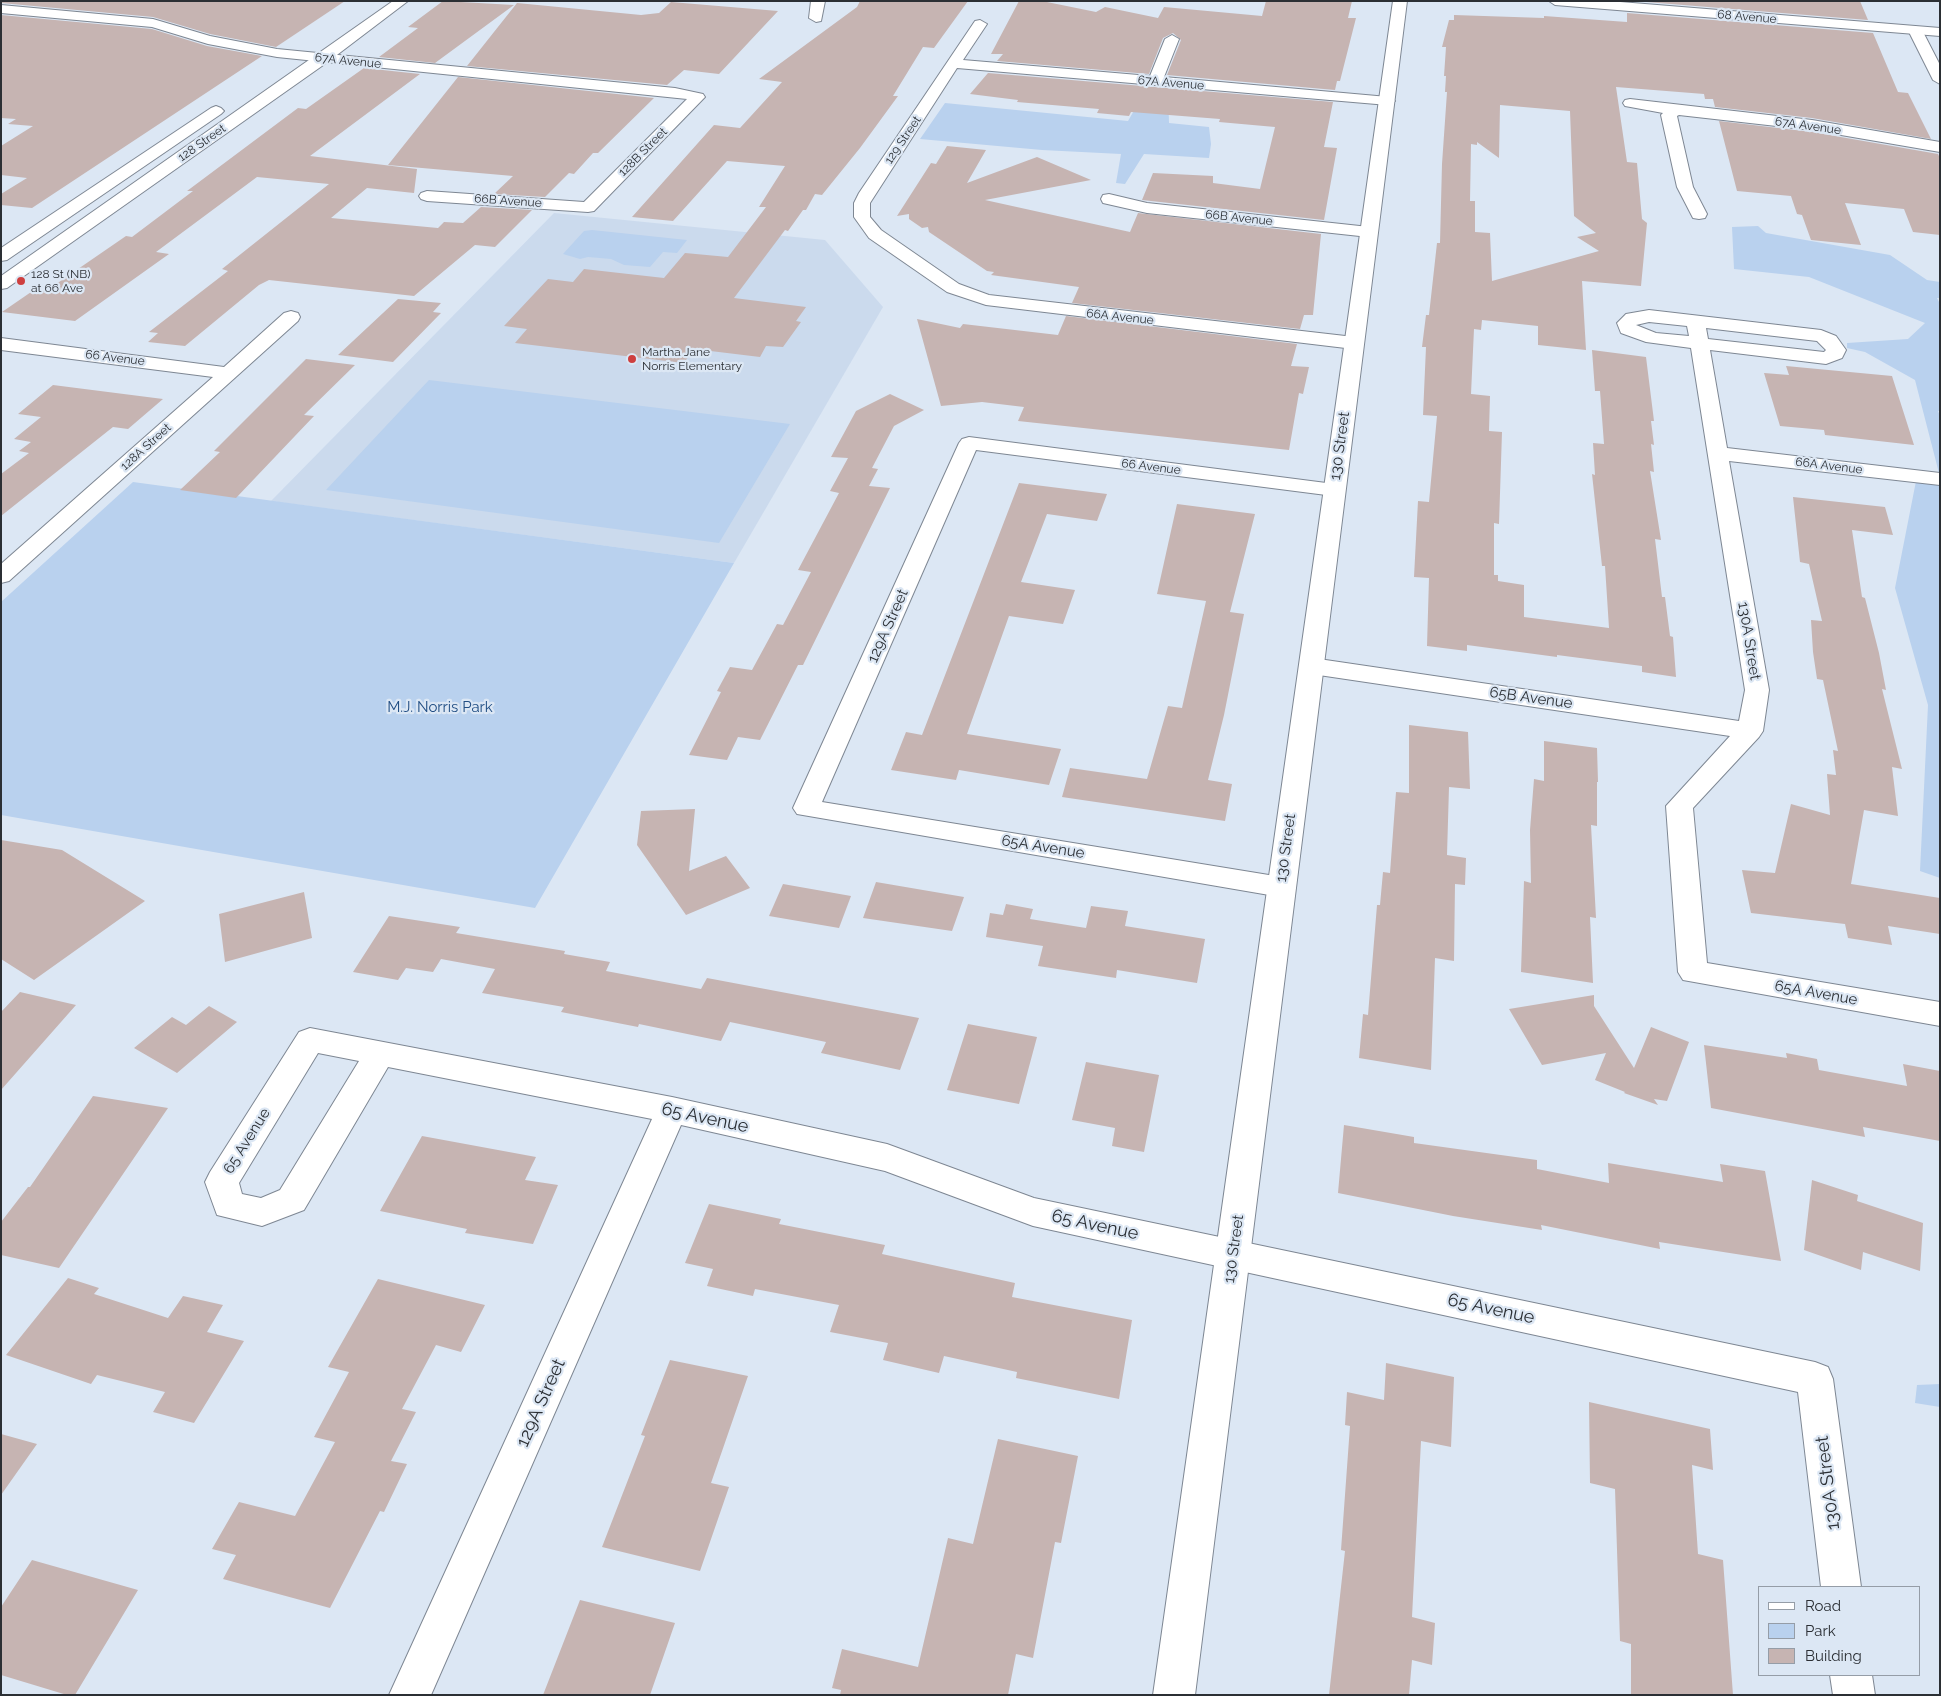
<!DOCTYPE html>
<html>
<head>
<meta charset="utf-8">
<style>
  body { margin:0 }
  #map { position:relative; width:1941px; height:1696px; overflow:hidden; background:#dce7f4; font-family:Raleway,sans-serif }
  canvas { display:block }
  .frame { position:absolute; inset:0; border:2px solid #2b2f34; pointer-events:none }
  .legend { position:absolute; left:1758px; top:1586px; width:162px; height:90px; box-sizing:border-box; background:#dce7f4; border:1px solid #959da7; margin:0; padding:6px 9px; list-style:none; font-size:15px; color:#2b2f34 }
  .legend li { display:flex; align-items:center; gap:10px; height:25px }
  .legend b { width:25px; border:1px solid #959da7 }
</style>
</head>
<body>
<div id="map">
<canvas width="1941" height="1696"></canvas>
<div class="frame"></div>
<ul class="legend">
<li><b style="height:6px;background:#fff"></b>Road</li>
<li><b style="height:14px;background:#b9d1ee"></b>Park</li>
<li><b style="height:14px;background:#c6b4b2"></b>Building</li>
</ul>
</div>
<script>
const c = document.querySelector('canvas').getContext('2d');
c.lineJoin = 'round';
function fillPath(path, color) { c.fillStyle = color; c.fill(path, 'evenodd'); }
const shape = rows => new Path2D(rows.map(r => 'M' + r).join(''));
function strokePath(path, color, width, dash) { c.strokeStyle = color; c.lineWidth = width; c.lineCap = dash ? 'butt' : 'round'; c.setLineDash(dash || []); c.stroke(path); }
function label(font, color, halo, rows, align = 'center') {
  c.font = font + ' Raleway,sans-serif'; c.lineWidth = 4.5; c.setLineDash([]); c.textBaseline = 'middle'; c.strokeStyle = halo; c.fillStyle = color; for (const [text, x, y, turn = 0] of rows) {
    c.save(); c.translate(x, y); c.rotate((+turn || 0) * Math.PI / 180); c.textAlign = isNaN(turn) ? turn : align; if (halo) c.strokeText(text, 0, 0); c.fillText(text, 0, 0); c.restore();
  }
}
fillPath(shape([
  [554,213,825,240,883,307,734,563,271,501]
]), '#cbdaed');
fillPath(shape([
  [1147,88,1168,90,1169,123,1209,127,1211,144,1209,158,1144,154,1125,184,1116,183,1121,154,1042,150,920,139,945,103,1128,121],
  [1758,226,1766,233,1890,255,1927,280,1940,282,1940,298,1937,298,1940,304,1940,411,1938,411,1940,416,1940,477,1915,380,1865,352,1847,348,1847,343,1908,339,1925,323,1809,277,1734,269,1732,227],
  [592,230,687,240,677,253,663,252,650,267,624,265,611,259,588,257,580,259,563,254,584,231],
  [429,380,790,424,719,543,326,490],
  [1917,476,1940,479,1940,878,1920,871,1928,705,1895,588],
  [133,482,734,563,535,908,1,815,1,602],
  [1940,1384,1940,1407,1915,1403,1917,1385]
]), '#b9d1ee');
fillPath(shape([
  [1,1,345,1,276,47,210,34,153,17,1,3],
  [443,1,514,5,435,63,379,57,418,28,408,27],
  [860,1,968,1,934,48,923,47,893,96,898,96,860,148,822,195,815,194,806,210,803,210,788,231,785,230,734,298,806,307,796,321,801,322,783,347,766,346,760,357,694,349,684,363,515,343,527,329,504,326,548,279,573,282,584,269,664,278,685,253,728,257,766,207,759,207,785,166,727,161,673,221,632,217,714,125,740,128,782,82,759,79,857,7],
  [1019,1,1042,1,1096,12,1105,7,1158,18,1164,7,1262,16,1266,1,1352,1,1348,18,1356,18,1340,81,1337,81,1335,90,1167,75,1181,40,1173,33,1163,38,1149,74,997,61,1003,54,991,54],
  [1634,1,1860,1,1868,20],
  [671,2,778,11,719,74,684,70,667,85,467,66,517,3,641,15,659,13],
  [1627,13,1873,33,1898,92,1908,93,1931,139,1812,118,1715,107,1713,99,1705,99,1704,94,1616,87,1627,162,1637,163,1642,219,1647,223,1641,286,1582,281,1586,350,1538,345,1538,326,1482,320,1481,330,1474,329,1471,394,1490,396,1489,431,1502,432,1499,524,1494,523,1494,575,1498,575,1498,581,1524,585,1524,617,1609,628,1605,566,1602,566,1592,474,1595,475,1593,443,1604,444,1600,391,1595,391,1592,350,1646,357,1654,421,1651,421,1654,445,1651,444,1654,472,1650,471,1661,540,1655,539,1662,597,1665,597,1670,636,1673,637,1676,677,1642,672,1642,666,1557,655,1557,657,1467,645,1467,651,1427,646,1429,578,1414,577,1418,501,1429,502,1437,416,1423,415,1426,347,1422,347,1426,315,1429,315,1437,243,1440,243,1442,164,1447,92,1445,92,1446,76,1444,76,1446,47,1442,47,1449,20,1454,20,1454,15,1544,18,1544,16,1627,22],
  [1500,105,1570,111,1574,216,1596,233,1577,237,1599,251,1492,281,1490,233,1475,232,1475,201,1470,201,1471,144,1477,145,1477,142,1499,158],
  [1,15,152,29,207,46,262,56,32,208,1,205,1,194,27,178,1,175,1,146,33,126,8,124,16,119,1,118],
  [364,68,420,74,310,156,417,169,414,193,367,188,331,218,438,228,444,222,463,223,481,207,532,210,495,247,475,245,414,296,269,280,259,285,185,346,148,342,158,333,149,332,228,271,222,269,329,184,257,177,156,252,169,254,75,321,2,312,34,290,46,291,126,236,132,237,193,191,187,191,298,108,306,109],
  [988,73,1333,102,1324,147,1337,148,1324,220,1142,200,1153,173,1213,176,1213,183,1260,189,1275,127,1219,122,1220,119,1131,112,1129,116,1097,113,1099,109,1017,102,1018,100,970,94],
  [458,77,654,98,598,153,593,153,574,174,569,173,545,197,494,194,513,176,388,165],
  [1719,121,1812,132,1938,154,1940,158,1940,235,1913,232,1904,209,1845,203,1861,245,1811,240,1802,215,1797,214,1791,196,1737,191],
  [947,146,986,150,967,183,1037,157,1091,180,985,200,1130,232,1138,213,1321,234,1313,315,1304,315,1300,329,1072,303,1079,287,991,275,994,272,987,271,929,232,928,227,922,228,909,219,909,214,897,216,931,163,936,164],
  [398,299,441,303,433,312,441,313,393,362,338,355],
  [1066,316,1297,344,1291,366,1309,367,1303,394,1299,393,1289,450,1018,421,1024,407,982,402,941,406,917,319,960,328,963,324,1058,335],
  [306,359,355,365,304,415,314,416,236,498,180,490,220,452,214,451],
  [1786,366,1892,376,1914,445,1825,435,1824,430,1780,426,1764,373,1789,375],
  [53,385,163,399,128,429,113,427,1,516,1,474,29,453,19,451,31,442,14,439,41,417,18,414],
  [890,394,924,410,894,426,872,468,878,469,869,486,890,488,803,665,798,665,760,740,738,737,727,760,689,755,721,692,717,691,730,667,752,670,777,624,783,625,811,572,798,570,839,493,830,491,848,458,831,457,856,411],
  [1019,483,1107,494,1097,521,1047,514,1021,582,1075,590,1063,624,1009,616,967,734,1061,749,1049,785,959,770,956,780,891,770,906,732,922,735],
  [1793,497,1885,507,1893,535,1852,530,1862,597,1865,598,1879,653,1886,690,1882,689,1902,769,1892,767,1898,816,1864,810,1851,884,1940,898,1940,934,1888,926,1892,945,1848,938,1845,924,1751,913,1742,870,1775,873,1791,804,1830,815,1827,774,1836,775,1833,750,1838,751,1823,680,1817,679,1813,652,1811,620,1822,621,1809,564,1800,562],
  [1177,504,1255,514,1230,612,1244,614,1224,715,1208,780,1232,784,1225,821,1062,797,1070,768,1147,779,1168,706,1182,708,1206,601,1157,594],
  [1409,725,1468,732,1470,789,1449,787,1447,855,1466,858,1465,885,1455,884,1454,961,1435,958,1431,1070,1359,1058,1363,1014,1368,1015,1377,905,1380,905,1383,872,1390,873,1396,792,1409,793],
  [1544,741,1597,748,1598,782,1597,782,1597,826,1591,825,1596,918,1590,917,1593,983,1521,972,1524,881,1531,883,1530,830,1534,779,1544,781],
  [695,809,689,871,726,856,750,888,686,915,637,845,641,811],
  [1,840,62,850,145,901,34,980,1,959],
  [876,882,964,897,952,931,863,918],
  [783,884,851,896,839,928,769,916],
  [304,892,312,938,225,962,219,914],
  [1006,904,1033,909,1030,919,1086,928,1091,906,1128,911,1125,926,1205,939,1197,983,1117,970,1116,978,1038,966,1043,946,986,937,990,913,1003,915],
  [389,916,460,927,456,933,565,951,564,954,610,962,606,971,701,989,707,978,919,1018,900,1070,821,1053,826,1042,730,1022,721,1041,639,1024,638,1027,561,1012,564,1007,482,993,495,969,441,959,433,972,406,968,398,980,353,972],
  [20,992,76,1005,1,1090,1,1012],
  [1594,995,1594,1006,1634,1068,1651,1027,1689,1042,1667,1101,1654,1099,1658,1105,1624,1093,1625,1092,1595,1080,1606,1053,1542,1065,1509,1009],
  [209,1006,237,1022,177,1073,134,1048,172,1017,186,1025],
  [968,1024,1037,1037,1019,1104,947,1090],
  [1704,1045,1787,1058,1786,1053,1817,1059,1819,1070,1907,1086,1903,1064,1940,1071,1940,1141,1863,1127,1865,1137,1711,1108],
  [1086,1062,1159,1075,1144,1152,1112,1146,1115,1128,1072,1120],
  [93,1096,168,1108,59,1268,1,1255,1,1222,28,1187,30,1187],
  [1344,1125,1414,1137,1414,1143,1537,1160,1537,1169,1609,1183,1608,1163,1723,1182,1720,1164,1765,1171,1781,1261,1659,1242,1660,1249,1541,1225,1542,1230,1453,1216,1338,1193],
  [422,1136,536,1157,525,1180,558,1185,533,1244,465,1233,467,1229,380,1211],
  [1812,1180,1858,1195,1857,1201,1923,1223,1920,1271,1863,1252,1861,1270,1804,1250],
  [709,1204,781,1219,779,1224,885,1245,882,1254,1015,1283,1012,1297,1132,1320,1119,1399,1016,1378,1017,1372,944,1356,939,1373,883,1360,888,1343,830,1332,839,1305,755,1289,753,1296,707,1286,713,1269,685,1263],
  [68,1278,99,1288,94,1294,168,1318,183,1296,223,1305,207,1332,244,1341,194,1423,153,1412,165,1392,97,1375,91,1384,6,1355],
  [378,1279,485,1305,461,1352,436,1345,402,1409,416,1412,391,1461,407,1464,384,1512,380,1511,330,1608,223,1579,236,1555,212,1549,239,1502,295,1516,335,1442,314,1437,349,1372,328,1367],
  [670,1360,748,1376,711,1483,729,1487,700,1571,602,1547,645,1436,641,1435],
  [1386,1363,1454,1377,1451,1447,1421,1441,1412,1617,1435,1623,1432,1665,1412,1660,1409,1695,1329,1695,1345,1551,1341,1550,1350,1426,1345,1425,1347,1392,1384,1400],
  [1589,1402,1710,1429,1713,1470,1692,1465,1698,1554,1723,1560,1733,1695,1631,1695,1631,1644,1620,1641,1615,1489,1590,1483],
  [1,1434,37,1444,1,1495],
  [998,1439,1078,1456,1061,1543,1055,1542,1033,1658,1016,1654,1008,1695,840,1695,841,1690,832,1688,842,1649,918,1667,948,1538,973,1544],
  [32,1560,138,1590,75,1695,67,1695,1,1675,1,1607],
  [580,1600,675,1623,650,1695,543,1695]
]), '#c6b4b2');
const minor = shape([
  [811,1,825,1,821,21,816,22,809,18,811,1],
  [1,5,153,19,210,36,277,49,675,88,703,94,705,97,594,211,588,212,427,201,421,199,419,196,421,193,427,191,584,202,687,99,277,57,208,44,152,27,1,13,1,5],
  [980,20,987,24,963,60,1150,76,1165,39,1172,35,1179,39,1164,77,1388,97,1395,101,1388,105,957,68,870,203,870,217,881,230,959,284,989,295,1354,337,1361,339,1363,343,1361,347,1354,349,986,305,947,292,869,238,854,217,854,203,859,193,975,21,980,20],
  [1915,26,1922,30,1940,65,1940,84,1933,80,1908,30,1915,26],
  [1630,99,1812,120,1940,142,1940,152,1812,130,1679,115,1677,116,1693,187,1707,214,1705,218,1699,219,1693,218,1677,187,1661,115,1663,113,1625,106,1623,103,1625,100,1630,99],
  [1109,194,1147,203,1369,227,1375,228,1378,232,1375,236,1369,237,1147,213,1103,203,1101,199,1103,195,1109,194],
  [1649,310,1821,330,1836,336,1846,350,1842,358,1826,364,1710,350,1727,448,1940,473,1940,485,1729,461,1769,690,1763,731,1759,737,1693,808,1707,963,1940,1002,1940,1026,1683,980,1678,972,1666,806,1730,736,1312,674,1303,671,1300,666,1303,661,1312,658,1739,721,1745,690,1691,348,1646,342,1621,333,1617,323,1626,314,1649,310],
  [1649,322,1687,326,1689,336,1656,333,1636,325,1649,322],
  [1706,328,1817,341,1826,350,1824,352,1708,339,1706,328],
  [291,311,298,313,300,317,298,321,9,581,1,583,1,564,213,377,1,350,1,338,224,367,284,313,291,311],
  [969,437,1334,484,1342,485,1345,490,1342,495,1334,496,976,450,822,802,1281,877,1291,880,1295,887,1291,894,1281,897,797,814,793,808,959,443,962,439,969,437],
  [310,1028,672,1097,887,1144,1034,1198,1815,1362,1828,1367,1833,1379,1861,1587,1821,1587,1798,1392,1033,1226,885,1171,681,1125,431,1695,389,1695,652,1119,388,1067,304,1210,262,1226,217,1215,205,1182,210,1172,299,1032,310,1028],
  [318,1053,359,1061,280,1190,261,1198,242,1194,239,1183,318,1053],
  [1830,1675,1872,1675,1875,1695,1833,1695,1830,1675]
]);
const tertiary = shape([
  [1393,1,1407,1,1195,1695,1153,1695,1393,1],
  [1549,1,1608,1,1940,28,1940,36,1555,5,1549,1]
]);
const secondary = shape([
  [393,1,408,1,329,61,7,288,1,289,1,276,393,1],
  [216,106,221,108,224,111,221,114,7,260,1,261,1,248,211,108,216,106]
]);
strokePath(minor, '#7e8793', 2);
strokePath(tertiary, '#7e8793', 2);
strokePath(secondary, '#7e8793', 2);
fillPath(minor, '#fff');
fillPath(tertiary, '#fff');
fillPath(secondary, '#fff');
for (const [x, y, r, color] of [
  [21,281,5,"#ce3f3f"],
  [632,359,5,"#ce3f3f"]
]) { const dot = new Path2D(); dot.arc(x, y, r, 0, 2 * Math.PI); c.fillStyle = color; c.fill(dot); strokePath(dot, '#dce7f4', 2); }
label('12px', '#2b2f34', '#dce7f4', [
  ["68 Avenue",1747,17,5],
  ["67A Avenue",348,61,6],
  ["67A Avenue",1171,83,5],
  ["67A Avenue",1808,126,8],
  ["129 Street",903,140,-56],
  ["128 Street",202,143,-35],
  ["128B Street",643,152,-45],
  ["66B Avenue",508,201,4],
  ["66B Avenue",1239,218,6],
  ["66A Avenue",1120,317,6],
  ["66 Avenue",115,358,7],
  ["128A Street",146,447,-42],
  ["66A Avenue",1829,466,7],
  ["66 Avenue",1151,467,7]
]);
label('12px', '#2b2f34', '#dce7f4', [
  ["128 St (NB)",31,274],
  ["at 66 Ave",31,288],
  ["Martha Jane",642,352],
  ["Norris Elementary",642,366]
], 'left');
label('15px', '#2b2f34', '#dce7f4', [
  ["130 Street",1340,446,-82],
  ["129A Street",888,626,-66],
  ["130A Street",1749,641,81],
  ["65B Avenue",1531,698,8],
  ["65A Avenue",1043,847,9],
  ["130 Street",1286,848,-82],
  ["65A Avenue",1816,993,10],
  ["65 Avenue",247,1141,-58],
  ["130 Street",1234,1249,-82]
]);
label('15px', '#214e84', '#dce7f4', [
  ["M.J. Norris Park",440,707]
]);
label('18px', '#2b2f34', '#dce7f4', [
  ["65 Avenue",705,1118,12],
  ["65 Avenue",1095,1225,12],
  ["65 Avenue",1491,1309,12],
  ["129A Street",541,1403,-66],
  ["130A Street",1828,1483,-97]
]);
</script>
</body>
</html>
